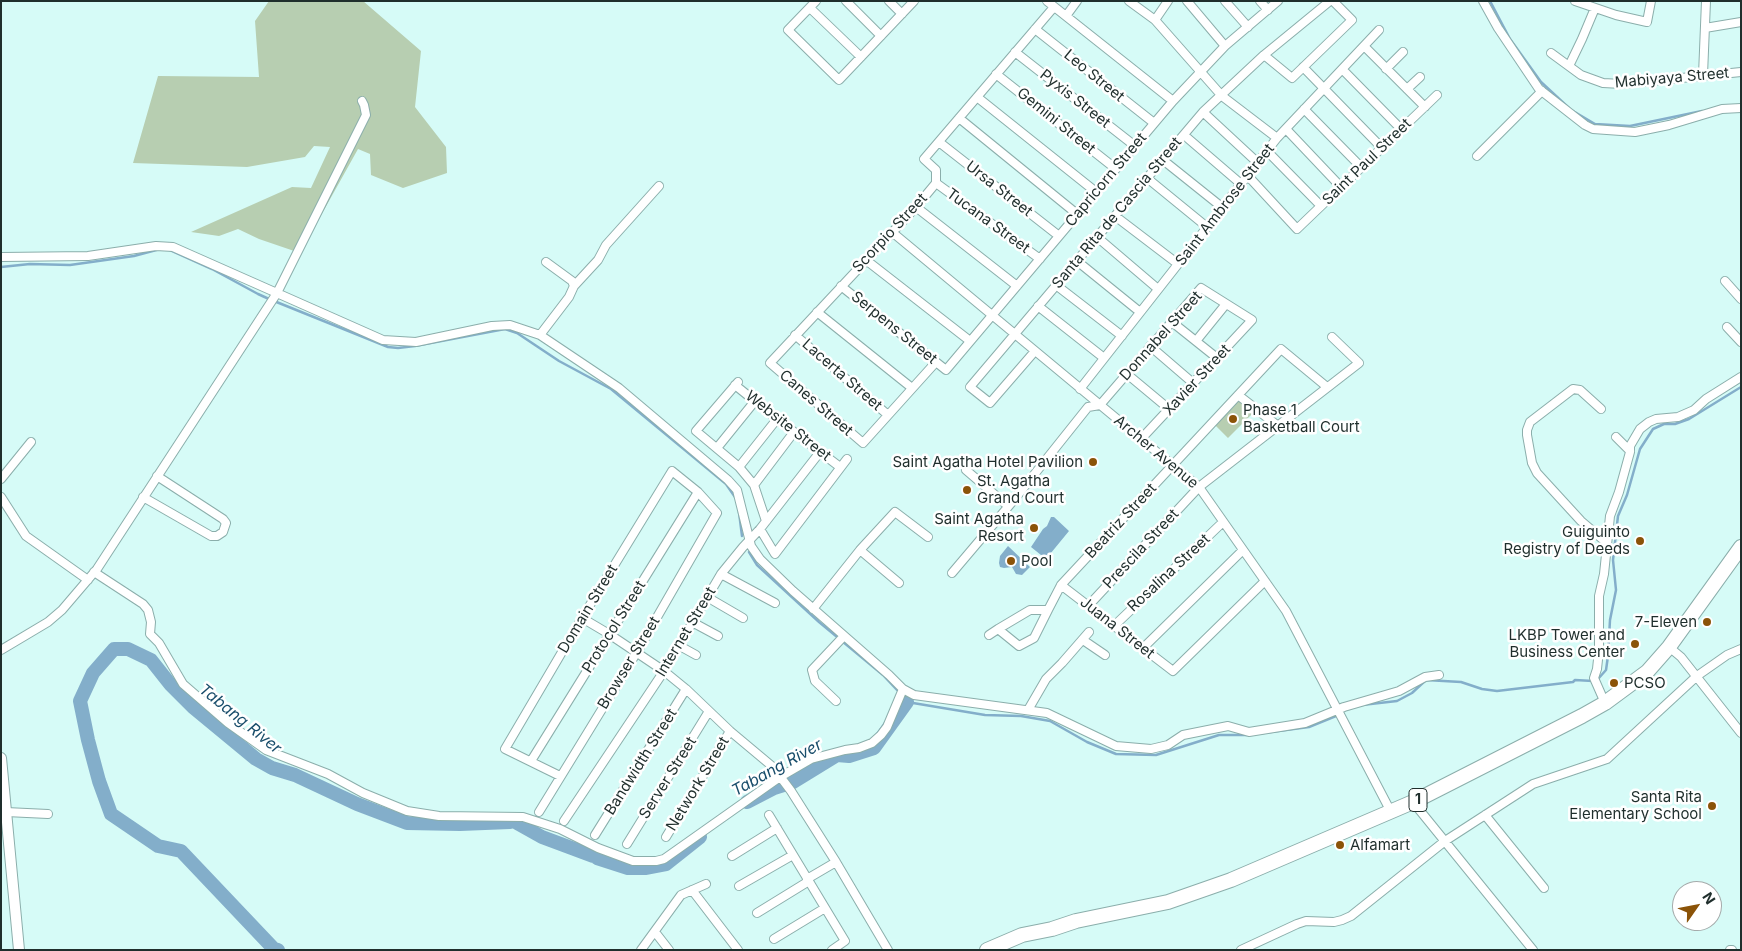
<!DOCTYPE html>
<html>
<head>
<meta charset="utf-8">
<style>
  body { margin:0 }
  #map { position:relative; width:1742px; height:951px; overflow:hidden; background:#d6fbf7; font-family:Inter,sans-serif }
  canvas { display:block }
  .frame { position:absolute; inset:0; border:2px solid #1f2e2c; pointer-events:none }
  .north { position:absolute; left:1672px; top:881px; width:50px; height:50px; box-sizing:border-box; background:#fff; border:1px solid #a5abab; border-radius:50%; rotate:57deg; font-size:14px; font-weight:700; line-height:20px; text-align:center; color:#1f2e2c }
  .north::after { content:''; display:block; margin:auto; width:18px; height:22px; background:#8b5308; clip-path:polygon(50% 0,100% 100%,50% 72%,0 100%) }
</style>
</head>
<body>
<div id="map">
<canvas width="1742" height="951"></canvas>
<div class="frame"></div>
<div class="north">N</div>
</div>
<script>
const c = document.querySelector('canvas').getContext('2d');
c.lineJoin = 'round';
function fillPath(path, color) { c.fillStyle = color; c.fill(path, 'evenodd'); }
const shape = rows => new Path2D(rows.map(r => 'M' + r).join(''));
function strokePath(path, color, width, dash) { c.strokeStyle = color; c.lineWidth = width; c.lineCap = dash ? 'butt' : 'round'; c.setLineDash(dash || []); c.stroke(path); }
function label(font, color, halo, rows, align = 'center') {
  c.font = font + ' Inter,sans-serif'; c.lineWidth = 5; c.setLineDash([]); c.textBaseline = 'middle'; c.strokeStyle = halo; c.fillStyle = color; for (const [text, x, y, turn = 0] of rows) {
    c.save(); c.translate(x, y); c.rotate((+turn || 0) * Math.PI / 180); c.textAlign = isNaN(turn) ? turn : align; if (halo) c.strokeText(text, 0, 0); c.fillText(text, 0, 0); c.restore();
  }
}
fillPath(shape([
  [269,1,363,1,421,51,415,107,446,147,447,173,403,188,371,175,370,154,358,149,300,253,259,239,238,229,219,236,191,232,292,187,311,188,330,147,314,146,305,157,247,167,133,163,158,76,259,77,255,21],
  [1238,400,1252,414,1228,438,1214,424]
]), '#b7ceb1');
fillPath(shape([
  [1051,517,1054,517,1069,531,1046,559,1031,547,1043,529,1047,526],
  [1008,546,1030,567,1022,575,1016,574,1012,567,1004,568,1000,567,999,563,1000,556]
]), '#83aeca');
strokePath(shape([
  [1490,1,1510,39,1541,82,1569,108],
  [1573,111,1595,124,1630,126,1702,111],
  [170,250,212,269,258,294,269,299],
  [1,267,30,264,70,265,134,256,160,249],
  [274,301,388,347,398,348,415,346,505,329,517,333,559,361,611,389,726,484,737,500],
  [739,512,742,536],
  [749,552,757,565,819,622,883,675,897,690],
  [1598,679,1606,670,1608,656,1610,620,1616,590,1613,560,1618,516,1627,495,1640,449,1653,429,1664,424,1675,424,1689,419,1741,387],
  [904,697,907,702,985,715,1021,716,1050,721,1087,742,1116,754,1156,755,1219,735,1247,735],
  [1362,705,1397,701,1412,693,1426,680,1461,682,1482,689,1497,691,1573,682,1575,680,1593,681],
  [1263,733,1309,727,1336,716]
]), '#83aeca', 2.5);
strokePath(shape([
  [747,802,774,788,793,782,837,755,849,756,874,748,907,702],
  [517,823,542,837,593,856],
  [597,858,628,868,645,868,666,864,700,837],
  [278,950,274,949,181,851,158,846,111,814,99,781,88,740,80,701,93,673,114,649,128,649,151,660,170,684,193,707,256,759,272,768,295,775,357,804,407,823,460,824,510,822]
]), '#83aeca', 14);
const street = shape([
  [816,1,788,30,839,80,914,1],
  [846,1,881,36],
  [889,1,902,14],
  [1047,1,1173,101],
  [1129,1,1155,20,1222,96,1277,138],
  [1187,1,1225,46],
  [1225,1,1248,27],
  [1260,1,1268,10],
  [1483,1,1498,28,1539,89,1585,125,1593,129,1635,132,1669,125,1722,109,1741,108],
  [1575,1,1616,15,1647,22,1651,1],
  [810,8,861,57],
  [1066,16,1077,1],
  [1155,20,1168,1],
  [1705,28,1741,22],
  [1035,29,1154,123],
  [1364,46,1425,107],
  [1015,52,1135,146],
  [1551,53,1581,75,1603,83,1622,84,1741,72],
  [1264,55,1292,78,1352,20,1333,1],
  [1569,66,1582,39,1595,8],
  [1303,67,1382,148],
  [1342,69,1401,129],
  [1386,69,1403,52],
  [996,74,1116,169],
  [1703,75,1706,1],
  [1407,89,1420,77],
  [977,97,1096,192],
  [1304,109,1361,167],
  [1203,112,1258,163],
  [959,118,1077,214],
  [1286,129,1341,187],
  [1184,135,1241,184],
  [939,142,1059,236],
  [1267,151,1321,206],
  [1477,156,1542,91],
  [1163,160,1223,208],
  [1248,176,1297,229,1437,95],
  [1147,178,1207,227],
  [936,183,1040,259],
  [916,207,1017,286],
  [1115,216,1178,264],
  [892,232,1199,487,1286,611,1391,812],
  [1097,237,1158,289],
  [1,257,88,256,156,246,173,247,383,340,416,342,492,326,510,325,540,335,619,388,728,480,737,490,751,546,760,559,793,591,889,675,903,689,914,695,1047,713,1116,746,1151,749,1168,745,1183,735,1228,726,1249,732,1305,723,1344,707,1399,691,1425,677,1439,675],
  [866,260,970,341],
  [1077,261,1140,312],
  [1725,281,1741,299],
  [1056,285,1122,336],
  [574,286,598,260,606,245,659,186],
  [841,286,946,370,1173,101,1225,46,1278,1],
  [1038,306,1104,358],
  [817,312,912,388],
  [1172,322,1217,358],
  [1727,327,1741,342],
  [540,335,569,297,574,286,572,281,546,262],
  [795,335,888,415],
  [1196,341,1226,304],
  [1150,346,1193,383],
  [1035,351,990,403,970,387,1203,112,1264,55,1330,1],
  [936,362,863,443,770,363,916,207,936,183,936,170,924,159,1054,7],
  [1127,374,1169,409],
  [738,382,696,431,739,467,754,485,766,521],
  [735,385,777,419,840,467],
  [1080,389,1277,138,1379,30],
  [1238,395,1278,426],
  [1601,409,1580,390,1573,389,1530,422,1527,430,1527,435,1532,463,1537,473,1581,521,1607,543],
  [1616,437,1630,451],
  [717,448,755,401],
  [739,467,777,419],
  [966,470,1008,506],
  [1,479,31,442],
  [754,485,794,432],
  [1,497,26,536,88,580],
  [143,497,211,536,217,536,223,532,226,523,223,519,157,476],
  [760,529,775,554,847,459],
  [860,550,895,512,928,537],
  [94,572,143,604,148,610,151,622,150,634,159,643,183,684,228,723,266,750,328,774,363,793,407,811,439,816,523,817,560,829,598,848,633,861,656,861,664,859,780,777,811,759,845,750,859,748,872,743,881,735,887,727,903,689],
  [952,573,1013,501,1088,407,1100,405,1201,288,1252,320,1141,439],
  [721,574,775,603],
  [1061,585,1173,671,1265,581],
  [707,597,743,618],
  [1089,605,1199,487,1359,363,1332,337],
  [813,609,860,550,899,583],
  [1048,610,1061,585,1281,349,1327,387],
  [582,618,609,634,664,671,686,689,730,731,773,767,791,791,836,862,888,950],
  [692,622,718,636],
  [1115,625,1223,522],
  [989,635,998,629,1030,610,1048,610,1034,638,1019,646,998,629],
  [1083,640,1105,655],
  [678,645,696,655],
  [1669,647,1681,657,1741,733],
  [1143,648,1243,550],
  [1,650,48,622,62,610,97,569,277,293,366,115,364,105,362,101],
  [836,701,815,681,812,670,844,636],
  [1605,703,1594,678,1597,669,1599,650,1599,596,1604,574,1610,516,1619,492,1630,452,1630,446,1640,429,1649,422,1656,419,1678,417,1694,410,1706,399,1741,377],
  [1028,710,1046,679,1062,663,1089,632],
  [531,761,698,492],
  [1413,802,1533,950],
  [6,812,48,814],
  [539,812,637,652,717,513,698,492,672,471,582,618,505,749,560,776],
  [769,815,845,941,832,950],
  [1485,815,1544,888],
  [564,821,664,671,721,574,743,547,760,529,820,452],
  [595,835,686,689],
  [666,837,730,731],
  [627,844,709,711],
  [732,856,777,828],
  [807,879,836,862],
  [739,886,793,855],
  [692,890,738,950],
  [757,913,809,881],
  [655,932,669,950],
  [774,939,825,908],
  [641,950,681,895,706,884],
  [1241,950,1297,924,1306,921,1334,922,1342,920,1351,916,1445,841,1533,784,1607,759,1697,676,1727,655,1741,649],
  [1730,950,1732,950]
]);
const secondary = shape([
  [1,758,19,950]
]);
const highway = shape([
  [987,950,1022,935,1052,929,1076,921,1168,902,1231,880,1413,802,1582,716,1605,703,1647,672,1669,647,1741,547]
]);
strokePath(street, '#8baeab', 10);
strokePath(secondary, '#8baeab', 12);
strokePath(highway, '#8baeab', 16);
strokePath(street, '#fff', 8);
strokePath(secondary, '#fff', 10);
strokePath(highway, '#fff', 14);
for (const [x, y, r, color] of [
  [1233,419,5,"#8b5308"],
  [1093,462,5,"#8b5308"],
  [967,490,5,"#8b5308"],
  [1034,528,5,"#8b5308"],
  [1640,541,5,"#8b5308"],
  [1011,561,5,"#8b5308"],
  [1707,622,5,"#8b5308"],
  [1635,644,5,"#8b5308"],
  [1614,683,5,"#8b5308"],
  [1712,806,5,"#8b5308"],
  [1340,845,5,"#8b5308"]
]) { const dot = new Path2D(); dot.arc(x, y, r, 0, 2 * Math.PI); c.fillStyle = color; c.fill(dot); strokePath(dot, '#fff', 2); }
for (const [x, y, w] of [
  [1418,800,18]
]) { const box = new Path2D(); box.roundRect(x - w / 2, y - 11.5, w, 23, 4); c.fillStyle = '#fff'; c.fill(box); strokePath(box, '#1f2e2c', 1); }
label('bold 14px', '#1f2e2c', null, [
  ["1",1418,800]
]);
label('15px', '#1f2e2c', '#fff', [
  ["Leo Street",1094,76,39],
  ["Mabiyaya Street",1672,78,-5],
  ["Pyxis Street",1075,99,38],
  ["Gemini Street",1056,121,39],
  ["Saint Paul Street",1367,162,-44],
  ["Capricorn Street",1106,180,-50],
  ["Ursa Street",999,189,38],
  ["Saint Ambrose Street",1225,205,-52],
  ["Santa Rita de Cascia Street",1117,213,-50],
  ["Tucana Street",988,221,36],
  ["Scorpio Street",890,233,-47],
  ["Serpens Street",894,328,39],
  ["Donnabel Street",1161,336,-48],
  ["Lacerta Street",842,375,41],
  ["Xavier Street",1197,380,-47],
  ["Canes Street",816,403,41],
  ["Website Street",788,426,38],
  ["Archer Avenue",1156,452,40],
  ["Beatriz Street",1121,521,-47],
  ["Prescila Street",1141,549,-47],
  ["Rosalina Street",1169,573,-43],
  ["Domain Street",588,609,-59],
  ["Protocol Street",614,627,-58],
  ["Juana Street",1117,628,38],
  ["Internet Street",686,632,-59],
  ["Browser Street",629,663,-59],
  ["Bandwidth Street",641,762,-58],
  ["Server Street",668,778,-58],
  ["Network Street",698,784,-59]
]);
label('15px', '#1f2e2c', '#fff', [
  ["Phase 1",1243,410,"left"],
  ["Basketball Court",1243,427,"left"],
  ["Saint Agatha Hotel Pavilion",1083,462],
  ["St. Agatha",977,481,"left"],
  ["Grand Court",977,498,"left"],
  ["Saint Agatha",1024,519],
  ["Resort",1024,536],
  ["Guiguinto",1630,532],
  ["Registry of Deeds",1630,549],
  ["Pool",1021,561,"left"],
  ["7-Eleven",1697,622],
  ["LKBP Tower and",1625,635],
  ["Business Center",1625,652],
  ["PCSO",1624,683,"left"],
  ["Santa Rita",1702,797],
  ["Elementary School",1702,814],
  ["Alfamart",1350,845,"left"]
], 'right');
label('italic 16px', '#194d6b', '#fff', [
  ["Tabang River",240,719,39],
  ["Tabang River",777,768,-29]
]);
</script>
</body>
</html>
